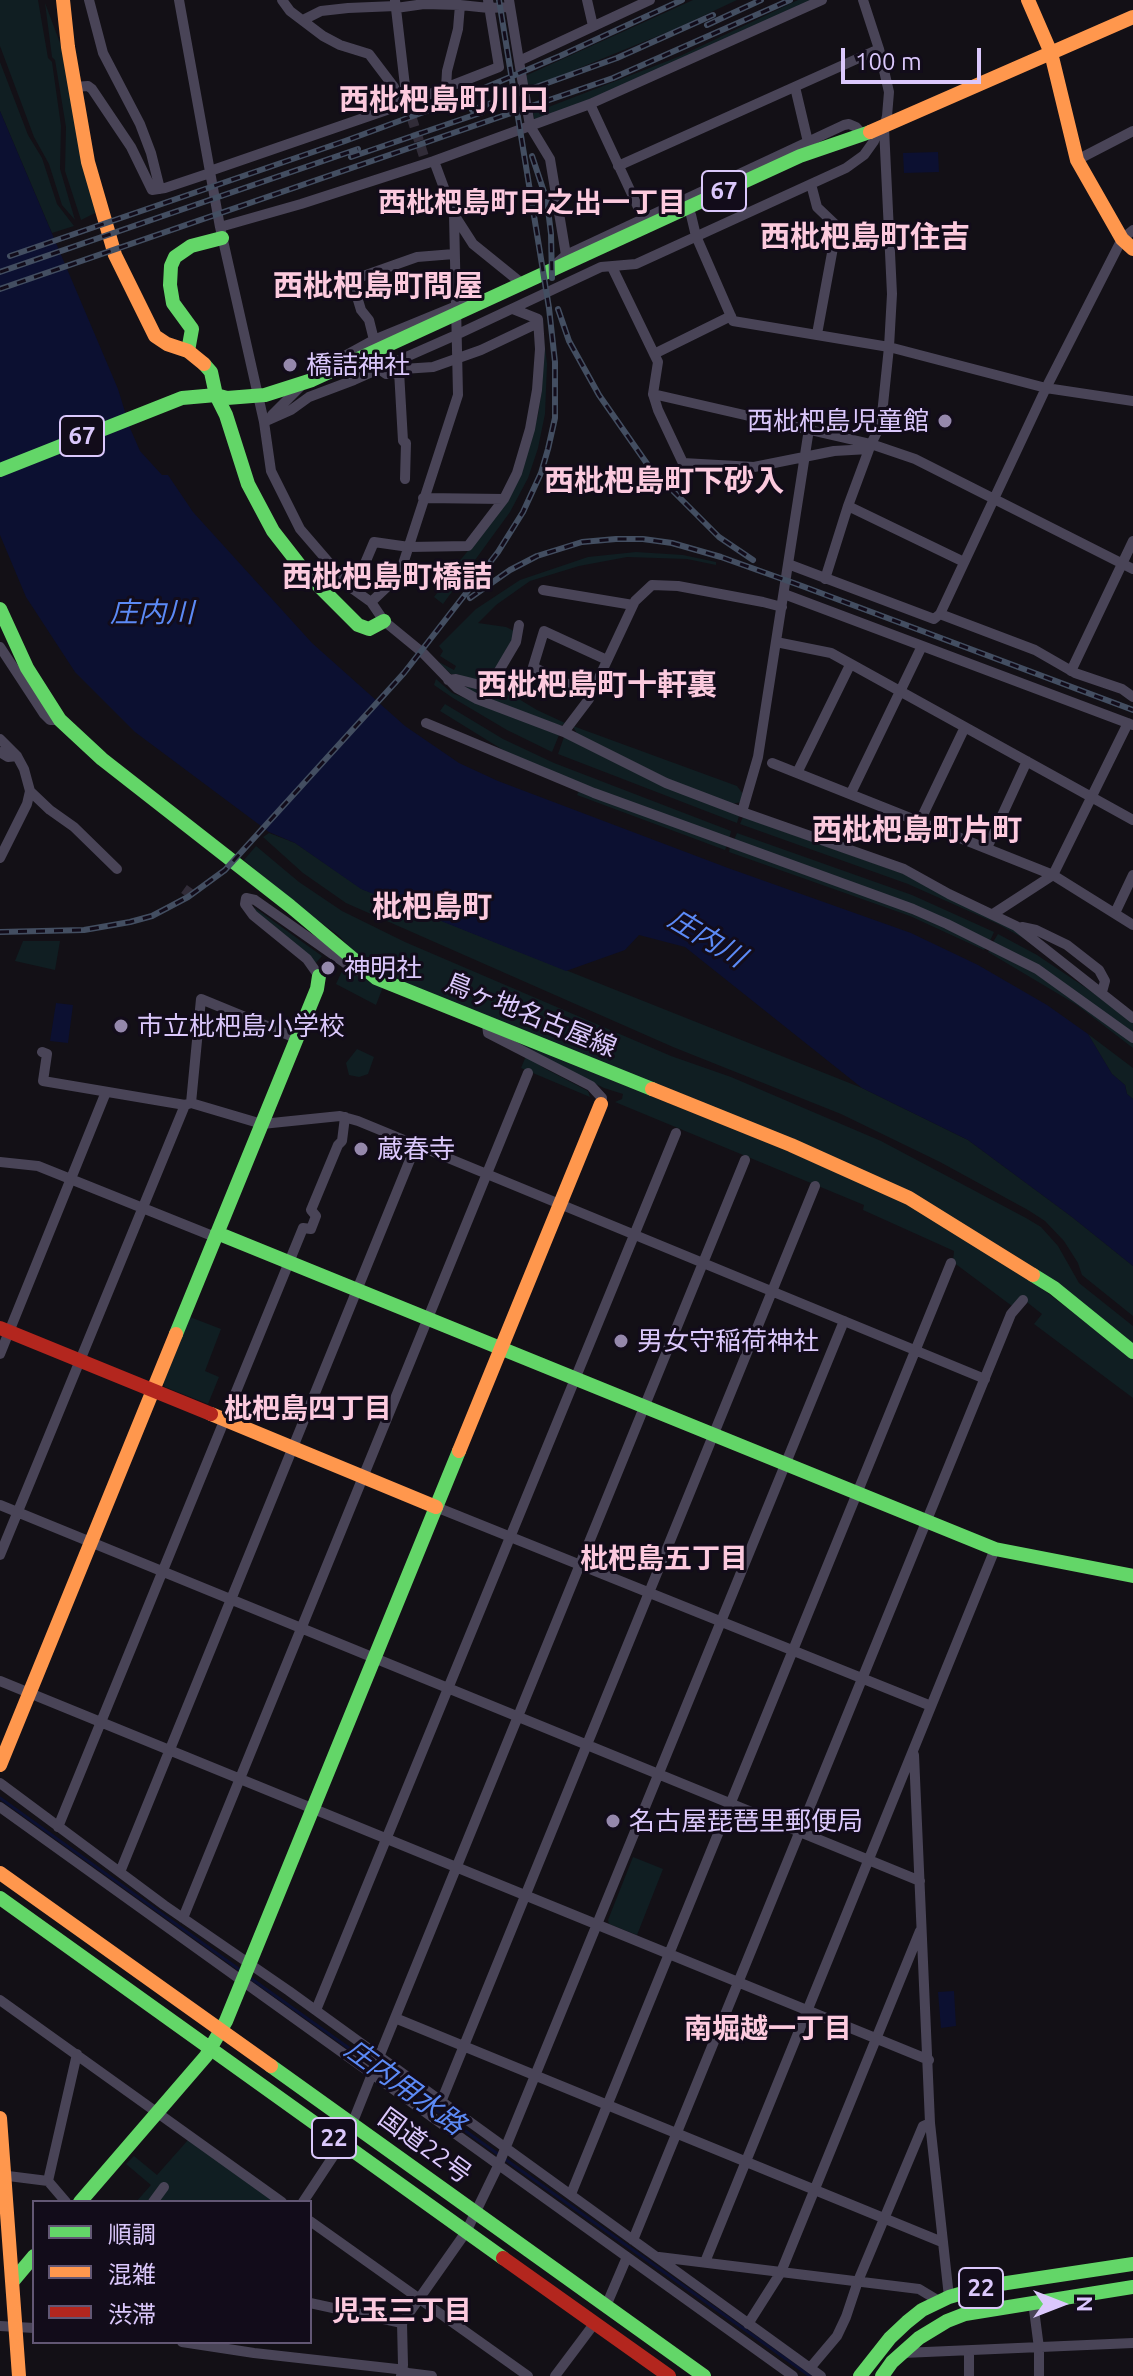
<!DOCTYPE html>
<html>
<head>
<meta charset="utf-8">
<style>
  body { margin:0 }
  #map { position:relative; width:1133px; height:2376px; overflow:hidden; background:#131016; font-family:Ubuntu,"Noto Sans JP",sans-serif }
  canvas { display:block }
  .legend { position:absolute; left:32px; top:2200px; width:280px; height:144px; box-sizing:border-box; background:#120c1a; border:2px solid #625774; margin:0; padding:10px 14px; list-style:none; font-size:24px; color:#dbc8fc }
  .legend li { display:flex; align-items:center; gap:16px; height:40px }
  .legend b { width:40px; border:2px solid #625774 }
  .north { position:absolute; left:1021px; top:2264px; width:80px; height:80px; -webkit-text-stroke:6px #120c1a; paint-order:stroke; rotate:90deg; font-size:22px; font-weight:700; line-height:32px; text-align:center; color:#dbc8fc }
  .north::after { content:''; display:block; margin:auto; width:28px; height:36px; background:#dbc8fc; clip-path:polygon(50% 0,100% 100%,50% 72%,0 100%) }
  .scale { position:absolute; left:841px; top:48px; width:140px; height:36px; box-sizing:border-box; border:4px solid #dbc8fc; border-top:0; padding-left:10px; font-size:24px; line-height:28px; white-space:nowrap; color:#dbc8fc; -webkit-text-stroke:6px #120c1a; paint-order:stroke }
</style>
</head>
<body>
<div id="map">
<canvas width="1133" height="2376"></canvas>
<ul class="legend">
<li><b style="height:10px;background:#63d668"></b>順調</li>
<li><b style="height:10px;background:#ff974d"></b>混雑</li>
<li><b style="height:10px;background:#b3261e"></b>渋滞</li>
</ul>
<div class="north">N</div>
<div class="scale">100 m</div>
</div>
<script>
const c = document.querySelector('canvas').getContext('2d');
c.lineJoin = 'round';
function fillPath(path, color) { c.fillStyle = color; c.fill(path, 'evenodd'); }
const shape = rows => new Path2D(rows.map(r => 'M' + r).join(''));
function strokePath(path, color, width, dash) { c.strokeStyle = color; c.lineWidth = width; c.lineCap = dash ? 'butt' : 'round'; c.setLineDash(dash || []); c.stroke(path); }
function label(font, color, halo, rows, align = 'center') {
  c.font = font + ' Ubuntu,"Noto Sans JP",sans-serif'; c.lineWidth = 6; c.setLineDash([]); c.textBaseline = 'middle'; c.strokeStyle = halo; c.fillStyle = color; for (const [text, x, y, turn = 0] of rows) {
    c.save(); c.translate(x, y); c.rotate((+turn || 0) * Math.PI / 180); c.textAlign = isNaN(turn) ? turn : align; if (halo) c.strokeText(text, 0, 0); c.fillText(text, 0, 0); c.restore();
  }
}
fillPath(shape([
  [0,0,38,0,48,58,52,62,61,126,60,169,75,220,62,205,49,164,34,137,0,46],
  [693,0,737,0,675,29,528,89,525,76],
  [798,0,814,0,742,35,535,122,533,113,678,57],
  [45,3,66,59,97,212,81,220,65,171,66,127,55,60,52,57],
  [0,62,28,135,42,158,57,204,74,226,52,233,0,111],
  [543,331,547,364,545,414,538,448,528,478,510,512,443,604,434,597,445,583,443,581,486,529,529,446,538,415,542,389],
  [636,552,683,555,716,562,716,565,687,559,627,557,579,566,530,581,496,605,478,623,506,627,514,631,514,641,492,680,466,680,458,674,451,674,437,661,454,670,456,666,440,656,443,651,439,646,476,609,520,580,588,557],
  [436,679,452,693,559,735,552,752,507,730,453,698,434,685],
  [494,684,537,710,565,723,561,726,477,695,463,687],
  [445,704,503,739,554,763,731,831,729,840,581,785,508,753,440,711],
  [573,726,737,786,743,794,741,802,732,804,668,779,577,734],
  [564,737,739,816,737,823,558,754],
  [579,791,727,845,725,850,577,795],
  [743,817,904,874,1011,928,1032,943,998,924,908,884,740,824],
  [269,833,295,843,362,889,862,1088,968,1140,1072,1217,1133,1266,1133,1316,1082,1275,1078,1263,1064,1241,1045,1221,1028,1210,940,1162,841,1114,673,1047,346,903,303,873,263,837],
  [737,833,912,895,994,932,990,941,733,842],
  [256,846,299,882,342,911,405,942,671,1056,731,1077,881,1141,1026,1218,1041,1227,1058,1246,1079,1283,1133,1326,1133,1344,1058,1284,1011,1253,906,1190,375,973,338,935,295,904,244,860],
  [730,847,913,912,987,945,984,950,910,916,729,852],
  [255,908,322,956,315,964,253,909],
  [998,934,1037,955,1119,1010,1133,1022,1133,1035,993,942],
  [23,941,60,941,55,970,15,961],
  [991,948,1039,973,1133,1041,1133,1048,1077,1005,988,952],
  [343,969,383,987,376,1005,336,984],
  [1088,1034,1133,1068,1133,1099,1127,1094,1125,1085,1112,1074],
  [499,1035,790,1152,902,1201,1007,1262,1133,1358,1133,1398,1034,1324,1042,1314,1023,1299,1012,1306,953,1262,954,1251,863,1210,864,1205,615,1102,622,1099,623,1094,604,1088],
  [357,1049,374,1057,368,1074,359,1077,349,1075,346,1063],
  [526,1056,544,1068,588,1091,590,1097,521,1068],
  [190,1317,221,1329,205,1371,219,1377,208,1404,165,1387,163,1383],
  [633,1857,663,1869,637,1935,609,1924,608,1920],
  [188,2140,274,2200,136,2202,151,2185,126,2164,134,2156,157,2175]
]), '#101e22');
fillPath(shape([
  [0,111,118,389,130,428,140,451,162,475,168,475,193,512,312,643,405,726,459,763,498,781,728,868,911,933,978,965,1047,1005,1088,1034,1112,1074,1125,1085,1127,1094,1133,1099,1133,1266,1072,1217,968,1140,862,1088,685,947,639,935,625,950,566,971,361,889,295,843,269,832,135,732,75,672,26,597,0,535],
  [938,152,939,172,904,173,903,153],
  [56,1003,73,1005,68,1043,50,1041],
  [954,1991,956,2026,941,2028,938,1992]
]), '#0c1031');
strokePath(shape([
  [0,1798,240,1970],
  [249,1977,810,2376]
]), '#0c1031', 3);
strokePath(shape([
  [407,103,426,163],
  [184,889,194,896]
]), '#312c38', 10, [10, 5]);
strokePath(shape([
  [89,0,103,53,140,124,151,153,160,189],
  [179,0,220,227,264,422,271,471,300,529,350,587,371,602,384,621,423,653,457,688,477,699,564,732,666,783,742,812,904,869,949,894,1016,926,1133,1018],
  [282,0,290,11,323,36,340,45,369,54,394,87,400,105],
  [509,0,519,61,650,0],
  [587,0,593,26],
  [396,8,424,4,460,5],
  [303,20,321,11,348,8,396,6],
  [519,61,530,126,550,159,566,255],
  [74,87,88,86,92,89,131,147,152,190,165,188,210,173],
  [795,87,808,142],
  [446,88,447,71,458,29,460,5,489,8,510,7],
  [407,103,499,67,488,0],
  [590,104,643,218],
  [1077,160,1133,131],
  [618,166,879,49],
  [210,171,407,103,395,0],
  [811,184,817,207,837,226,817,334],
  [691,215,696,236,733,321,889,347,1046,388,1133,401],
  [455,216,473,244,520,282],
  [220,227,301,204,434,161,590,104,822,0],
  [557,263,566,255,844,125,849,124,856,127,863,135],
  [612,267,658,362,653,394,871,444,915,459,1133,569],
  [374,340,369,320,361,310,352,280,417,257,454,254],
  [654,354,731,316],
  [321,369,374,340,469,301],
  [379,369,386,374,397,373,403,369,433,367,481,350,538,323],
  [399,371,403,441,406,443,405,479],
  [653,394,658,410,683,463,754,467,834,451,869,449],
  [272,415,300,387],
  [264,422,291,410,309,397,354,380,456,335,601,267,636,264,846,168,864,155,874,141,878,130],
  [423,498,504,499],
  [848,506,964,562],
  [788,564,934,619,940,614,1035,650,1075,673,1122,689,1133,697],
  [825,579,848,506,871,444,881,424,889,347,892,294,884,128,887,116,889,92,879,49,863,0],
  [350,587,360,575,374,542,409,547,468,546,504,499,517,473,530,429,537,390,540,349,538,319,513,309],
  [543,590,633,605],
  [784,594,1133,725],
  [371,602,391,583,403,564,458,395,454,215,434,161],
  [940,614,1046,388,1122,239,1133,230],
  [776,642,831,653,1133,820],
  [0,647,44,714,50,720,60,720],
  [1071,671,1133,541],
  [448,680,456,679,480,685,493,681,516,642,519,625],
  [590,695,533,667,544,631,607,660],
  [426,723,594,793,913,909,947,924,1037,969,1133,1038],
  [564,732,589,699,635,601,652,585,678,586,763,602,782,607],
  [0,739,17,756,24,769,30,791,27,804,0,858],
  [0,752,8,757,17,756],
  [772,763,1053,875,1133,925],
  [797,773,850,665],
  [30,791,50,810,74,827,117,869],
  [851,793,922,646],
  [742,812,758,757,809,429],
  [920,821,965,727],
  [987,848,1027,761],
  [1115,913,1133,875],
  [993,914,1053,875,1128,723],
  [1022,927,1036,930,1067,945,1099,970,1105,981,1102,992],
  [319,976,307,959,253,915,245,904,246,898,255,900,352,968,365,974],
  [487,1024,488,1033,591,1086,602,1098,601,1104],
  [42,1052,47,1054,43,1081,185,1105],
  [191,1103,262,1124,340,1116,358,1121,985,1379],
  [0,1162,38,1166,215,1237],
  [0,1354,106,1092],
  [0,1505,920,1881],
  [436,1507,931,1706],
  [0,1555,185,1105,191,1103,201,999,296,1038],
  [0,1681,929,2060],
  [914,1755,930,2123,949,2297],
  [0,1783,164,1905,289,1991,821,2376],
  [0,1807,793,2376],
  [58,1827,303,1228,311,1229,316,1216,311,1210,338,1145,342,1141,345,1117],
  [120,1872,416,1145],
  [183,1918,528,1073],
  [0,2000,282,2202],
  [316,2010,676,1133],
  [395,2018,942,2242],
  [379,2057,745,1160],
  [441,2102,815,1186],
  [352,2124,372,2074],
  [0,2175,48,2181,66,2202],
  [48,2181,77,2054],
  [571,2194,951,1263],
  [153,2202,164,2187],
  [303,2202,342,2143],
  [310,2221,528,2376],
  [633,2240,1011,1314,1023,1300],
  [659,2257,919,2289,939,2301],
  [705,2262,995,1549],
  [1033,2302,1039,2348,1039,2376],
  [310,2303,402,2323],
  [606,2306,627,2257],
  [748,2324,781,2272,920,1931],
  [0,2326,34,2328],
  [182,2342,254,2353,397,2369,408,2373,432,2376],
  [903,2353,1133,2343],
  [810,2368,837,2336,846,2317,858,2281,923,2126,930,2123],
  [401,2376,403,2365,402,2323,466,2232,498,2166,844,1321],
  [555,2376,594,2324],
  [969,2376,969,2351]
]), '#494457', 10);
strokePath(shape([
  [188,351,192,329,173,303,170,285,171,266,175,257,191,246,222,238],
  [204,364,211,372,216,395,226,415,248,484,273,531,305,572,358,625,369,629,384,621],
  [0,470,182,398,216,395,227,398,265,395,312,380,800,156,870,132],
  [0,609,27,668,60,720,102,759,290,906,376,978,652,1089],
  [217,1233,995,1549,1133,1576],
  [1033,1275,1054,1288,1133,1352],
  [176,1334,317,989,319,976],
  [0,1898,503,2258],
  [271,2066,704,2376],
  [80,2202,206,2056,226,2021,459,1451],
  [13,2281,34,2256],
  [860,2376,890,2338,907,2322,922,2310,949,2297,987,2286,1133,2264],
  [882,2376,892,2362,919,2338,947,2321,965,2314,1133,2287]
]), '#63d668', 14);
strokePath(shape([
  [63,0,68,47,88,162,115,255,155,336,167,344,188,351,204,364],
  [1028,0,1051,53,1077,160,1122,239,1133,249],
  [870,132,1133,17],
  [652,1089,791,1145,909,1198,1033,1275],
  [211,1414,436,1507],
  [459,1451,601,1104],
  [0,1765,176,1334],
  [0,1873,271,2066],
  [0,2118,19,2376]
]), '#ff974d', 14);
strokePath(shape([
  [0,1328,211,1414],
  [503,2258,669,2376]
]), '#b3261e', 14);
const rail = shape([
  [707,25,761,0],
  [472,110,617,58,713,15],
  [532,156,547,201,551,234,552,278],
  [351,157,483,112],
  [10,256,345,141,451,102,560,56,682,0],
  [0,272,358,149],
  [0,289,613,78,790,0],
  [558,309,569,341,599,395,650,468,719,537,753,560],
  [470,598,510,570,537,556,582,542,616,539,643,539,672,543,721,557,802,586,1133,710],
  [0,932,84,930,130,922,152,916,188,897,225,870,404,673,498,552,523,512,541,473,548,449,555,418,555,362,549,308,499,0]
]);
strokePath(rail, '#434e61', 6);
strokePath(rail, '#120c1a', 3, [9]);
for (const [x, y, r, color] of [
  [290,365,8,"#9588ac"],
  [945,421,8,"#9588ac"],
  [328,968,8,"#9588ac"],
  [121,1026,8,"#9588ac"],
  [361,1149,8,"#9588ac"],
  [621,1341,8,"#9588ac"],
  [613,1821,8,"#9588ac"]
]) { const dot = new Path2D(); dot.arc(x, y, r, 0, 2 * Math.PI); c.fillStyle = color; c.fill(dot); strokePath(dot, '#120c1a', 3); }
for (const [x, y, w] of [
  [724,191,44],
  [82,436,44],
  [334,2138,44],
  [981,2288,44]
]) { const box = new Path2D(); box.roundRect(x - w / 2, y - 20, w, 40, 6); c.fillStyle = '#120c1a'; c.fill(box); strokePath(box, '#dbc8fc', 2); }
label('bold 24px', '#dbc8fc', null, [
  ["67",724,191],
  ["67",82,436],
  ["22",334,2138],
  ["22",981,2288]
]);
label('26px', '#dbc8fc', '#120c1a', [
  ["橋詰神社",306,365],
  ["西枇杷島児童館",929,421,"right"],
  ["神明社",344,968],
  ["市立枇杷島小学校",137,1026],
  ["蔵春寺",377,1149],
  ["男女守稲荷神社",637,1341],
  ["名古屋琵琶里郵便局",629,1821]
], 'left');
label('26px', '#dbc8fc', '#120c1a', [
  ["鳥ヶ地名古屋線",531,1015,22],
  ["国道22号",425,2146,36]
]);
label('bold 28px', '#fccade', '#120c1a', [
  ["西枇杷島町日之出一丁目",532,203],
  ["枇杷島四丁目",308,1409],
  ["枇杷島五丁目",664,1559],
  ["南堀越一丁目",768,2029],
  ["児玉三丁目",402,2311]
]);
label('italic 28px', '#5c8af6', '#120c1a', [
  ["庄内川",152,613],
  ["庄内川",707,938,31],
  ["庄内用水路",405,2087,36]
]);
label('bold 30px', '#fccade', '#120c1a', [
  ["西枇杷島町川口",444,100],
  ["西枇杷島町住吉",865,237],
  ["西枇杷島町問屋",378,286],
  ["西枇杷島町下砂入",664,481],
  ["西枇杷島町橋詰",387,577],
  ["西枇杷島町十軒裏",597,685],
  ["西枇杷島町片町",917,830],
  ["枇杷島町",432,907]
]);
</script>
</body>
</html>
